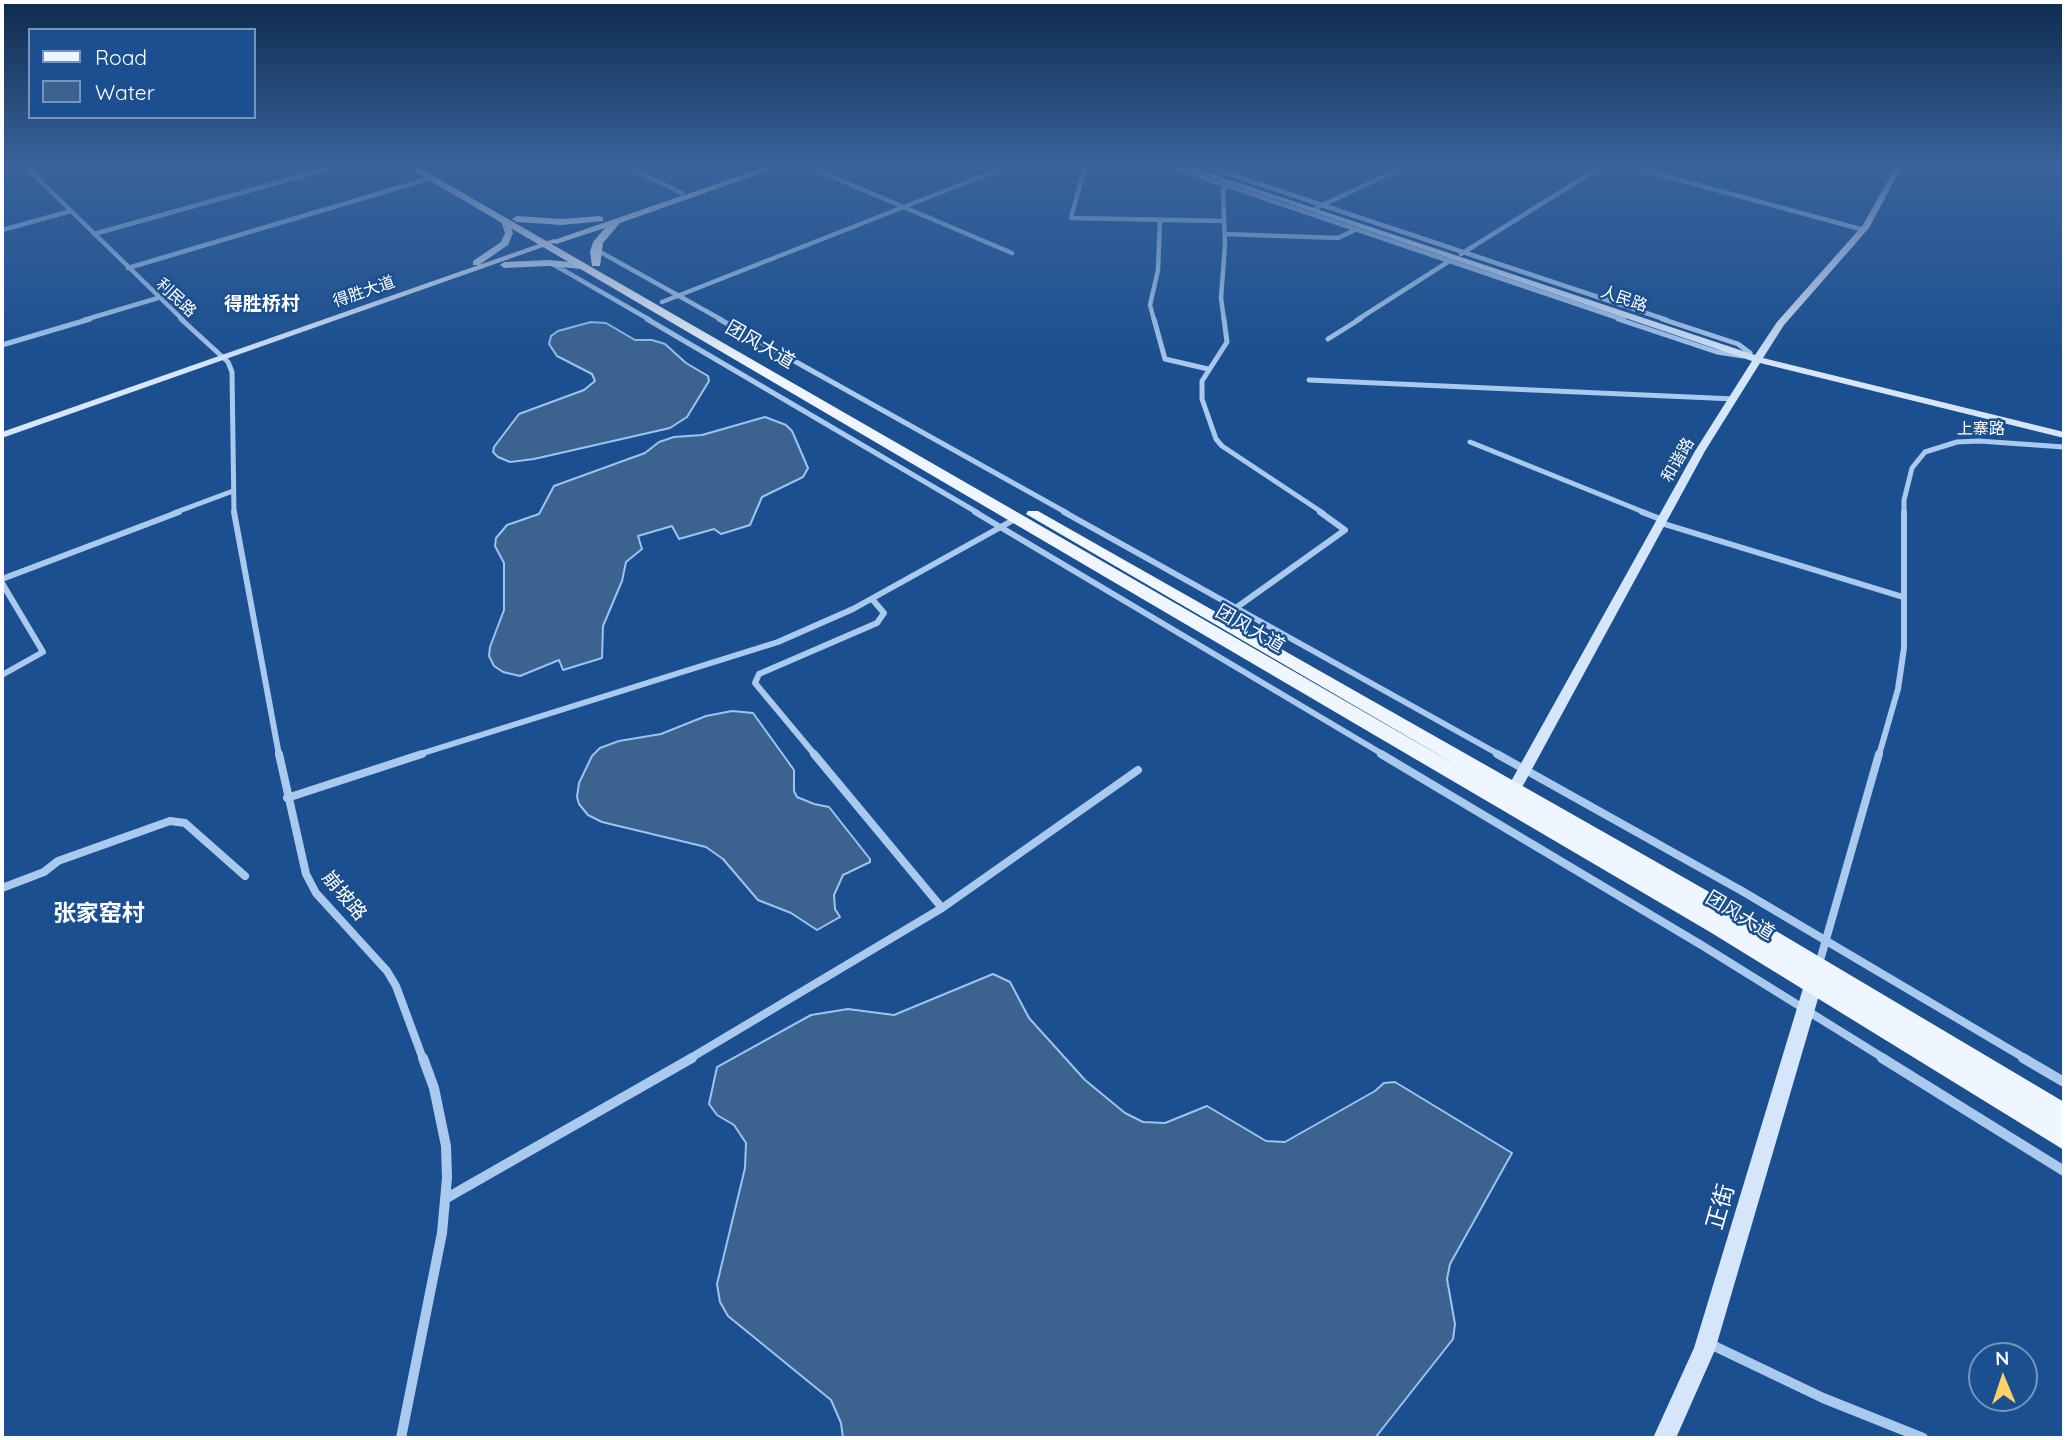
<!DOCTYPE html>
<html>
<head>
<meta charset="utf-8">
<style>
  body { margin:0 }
  #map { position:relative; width:2066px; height:1440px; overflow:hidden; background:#1b4f8f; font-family:Quicksand,sans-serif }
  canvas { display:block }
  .frame { position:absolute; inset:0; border:4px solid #fff; pointer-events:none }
  .legend { position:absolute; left:28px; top:28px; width:228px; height:91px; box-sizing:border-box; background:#1b4f8f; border:2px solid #7695bc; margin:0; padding:9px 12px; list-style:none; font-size:21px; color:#fff }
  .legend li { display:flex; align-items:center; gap:14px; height:35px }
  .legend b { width:35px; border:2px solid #7695bc }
  .north { position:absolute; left:1968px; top:1342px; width:70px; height:70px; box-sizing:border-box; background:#1b4f8f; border:2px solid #7695bc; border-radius:50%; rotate:358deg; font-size:19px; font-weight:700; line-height:28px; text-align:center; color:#fff }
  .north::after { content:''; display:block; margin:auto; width:24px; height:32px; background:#ffd166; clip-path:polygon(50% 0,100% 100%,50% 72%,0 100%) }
</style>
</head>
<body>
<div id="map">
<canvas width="2066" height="1440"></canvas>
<div class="frame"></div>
<ul class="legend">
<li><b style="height:9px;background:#f0f6ff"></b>Road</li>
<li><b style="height:19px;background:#3c6290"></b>Water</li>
</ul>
<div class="north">N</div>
</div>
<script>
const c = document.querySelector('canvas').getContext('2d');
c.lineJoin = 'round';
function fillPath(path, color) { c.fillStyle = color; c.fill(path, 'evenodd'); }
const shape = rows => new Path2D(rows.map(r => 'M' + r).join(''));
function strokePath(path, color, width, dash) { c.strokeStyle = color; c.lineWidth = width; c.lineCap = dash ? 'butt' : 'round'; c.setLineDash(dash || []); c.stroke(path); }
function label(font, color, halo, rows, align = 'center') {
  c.font = font + ' Quicksand,"Noto Sans SC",sans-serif'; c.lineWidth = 5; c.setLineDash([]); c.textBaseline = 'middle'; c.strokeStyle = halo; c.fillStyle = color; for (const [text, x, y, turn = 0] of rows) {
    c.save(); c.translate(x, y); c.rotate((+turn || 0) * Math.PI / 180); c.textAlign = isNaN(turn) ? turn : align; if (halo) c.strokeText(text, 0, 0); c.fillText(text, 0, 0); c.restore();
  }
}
const water = shape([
  [591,322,606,323,635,340,652,340,665,344,686,363,708,376,709,381,687,417,670,428,534,459,510,462,498,457,493,452,494,447,519,414,584,390,595,381,592,374,557,356,549,344,551,336,558,331,591,322],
  [765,417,786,425,792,431,808,468,803,477,762,497,750,525,721,534,714,529,679,539,672,526,638,536,642,549,626,562,622,581,603,626,602,658,563,670,559,660,520,676,503,672,494,666,489,656,490,647,504,610,504,563,495,546,496,538,507,525,539,514,554,486,645,453,659,442,674,437,702,435,765,417],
  [732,711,753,713,794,770,794,791,797,797,814,804,829,807,870,859,870,862,843,875,834,895,835,909,840,917,817,930,791,913,758,900,723,859,706,847,602,822,588,815,579,804,577,797,579,783,592,756,600,748,619,741,661,734,706,716,732,711],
  [993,974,1010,982,1029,1018,1085,1080,1125,1113,1143,1122,1165,1123,1207,1106,1266,1141,1285,1142,1375,1091,1384,1083,1395,1082,1512,1153,1450,1264,1447,1279,1455,1324,1453,1339,1375,1438,843,1438,841,1423,831,1400,728,1316,720,1302,717,1284,745,1168,746,1143,734,1125,717,1115,709,1104,717,1067,811,1015,848,1009,894,1015,993,974]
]);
fillPath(water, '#3c6290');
strokePath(water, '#9cc4f0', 2);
strokePath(shape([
  [25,166,183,320],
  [626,166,682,193],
  [807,166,1012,253],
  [1085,166,1071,218,1224,221],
  [1169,166,1624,320],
  [1205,166,1667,320],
  [1628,166,1864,230],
  [1316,208,1406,166],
  [2,230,71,211],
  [94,234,337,166],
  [1225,234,1338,238,1355,230],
  [595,249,722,320],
  [1461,254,1602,166],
  [551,263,650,320],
  [128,268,431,178],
  [662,302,1008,166],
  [84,320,158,298],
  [1154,320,1150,305,1158,270,1160,220],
  [1224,320,1221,298,1225,245,1223,191,1228,182],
  [1357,320,1451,260]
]), '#a9c9ee', 4.5);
strokePath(shape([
  [181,319,228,362,232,372,234,513],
  [647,319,978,513],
  [719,319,1067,513],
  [1154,319,1165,359,1208,369],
  [1224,319,1227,342,1202,381,1202,399,1216,439,1222,446,1323,513],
  [1618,319,1717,352,1743,356],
  [1662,319,1738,344,1750,353],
  [1328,339,1360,319],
  [2,345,90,319],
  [1309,380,1734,399],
  [1470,442,1646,513],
  [174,513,233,491],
  [1904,513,1904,500,1912,468,1925,452,1957,442,1979,441,2064,447]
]), '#a9c9ee', 5);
strokePath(shape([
  [234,512,279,755],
  [975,512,1384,755],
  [1064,512,1500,755],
  [1642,512,1663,520],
  [1661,523,1903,597],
  [2,579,179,512],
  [2,583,43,652,2,675],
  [1219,620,1345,530,1320,512],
  [417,755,778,642,853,609,1017,518],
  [815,755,755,683,759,674,877,623,884,613,872,599],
  [1879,755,1898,689,1904,648,1904,512]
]), '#a9c9ee', 6);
strokePath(shape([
  [279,754,306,874,316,893,387,971,396,986,423,1059],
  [814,754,942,908],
  [1381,754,1703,946,1885,1059],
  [1497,754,1742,891,2026,1059],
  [287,798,422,754],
  [2,888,44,872,58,861,170,821,185,823,245,876],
  [1819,964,1879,754],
  [689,1059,942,908,1138,770]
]), '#a9c9ee', 8);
strokePath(shape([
  [1882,1058,2064,1171],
  [2023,1058,2064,1082],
  [445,1199,692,1058],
  [1710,1344,1823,1398,1923,1438],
  [401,1438,442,1233,447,1178,446,1146,434,1088,423,1058]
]), '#a9c9ee', 10);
fillPath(shape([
  [1178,166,1188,166,1755,355,1777,322,1863,225,1896,166,1902,166,1869,228,1784,325,1763,358,2064,432,2064,438,1760,363,1705,451,1519,793,1514,795,1509,793,1507,789,1509,785,1695,451,1752,361,1178,166],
  [505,219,509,221,513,233,508,245,479,265,473,265,473,261,501,242,505,233,501,221,505,219],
  [553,239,560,241,2,438,2,432,553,239],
  [548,260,582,263,586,266,582,269,548,266,504,268,500,265,504,262,548,260],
  [1813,977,1819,980,1822,985,1715,1350,1676,1438,1653,1438,1694,1348,1804,985,1807,980,1813,977]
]), '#d6e6fa');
fillPath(shape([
  [405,166,416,166,1458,766,1026,514,1028,511,1038,511,1734,906,2064,1102,2064,1150,1710,932,405,166],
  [768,166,781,166,620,223,603,243,600,266,592,266,590,252,593,242,605,228,556,244,551,241,768,166],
  [599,216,603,217,603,221,562,225,517,222,512,219,517,216,562,219,599,216]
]), '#f0f6ff');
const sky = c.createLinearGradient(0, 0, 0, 367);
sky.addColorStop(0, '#0f2b4f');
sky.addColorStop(0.45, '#39639b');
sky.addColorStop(1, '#39639b00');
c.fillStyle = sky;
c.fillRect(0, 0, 2066, 367);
label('16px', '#fff', '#1b4f8f', [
  ["得胜大道",364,292,-19],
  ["利民路",176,298,43],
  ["人民路",1624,299,19],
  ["上寨路",1981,429],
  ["和谐路",1678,460,-60]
]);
label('bold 19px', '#fff', '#1b4f8f', [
  ["得胜桥村",262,304]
]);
label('19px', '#fff', '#1b4f8f', [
  ["团风大道",760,345,30],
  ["团风大道",1250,629,30],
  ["崩坡路",344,896,50],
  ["团风大道",1740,916,31]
]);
label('bold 23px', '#fff', '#1b4f8f', [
  ["张家窑村",99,914]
]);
label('23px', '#fff', '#1b4f8f', [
  ["正街",1721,1207,-74]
]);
</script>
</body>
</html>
